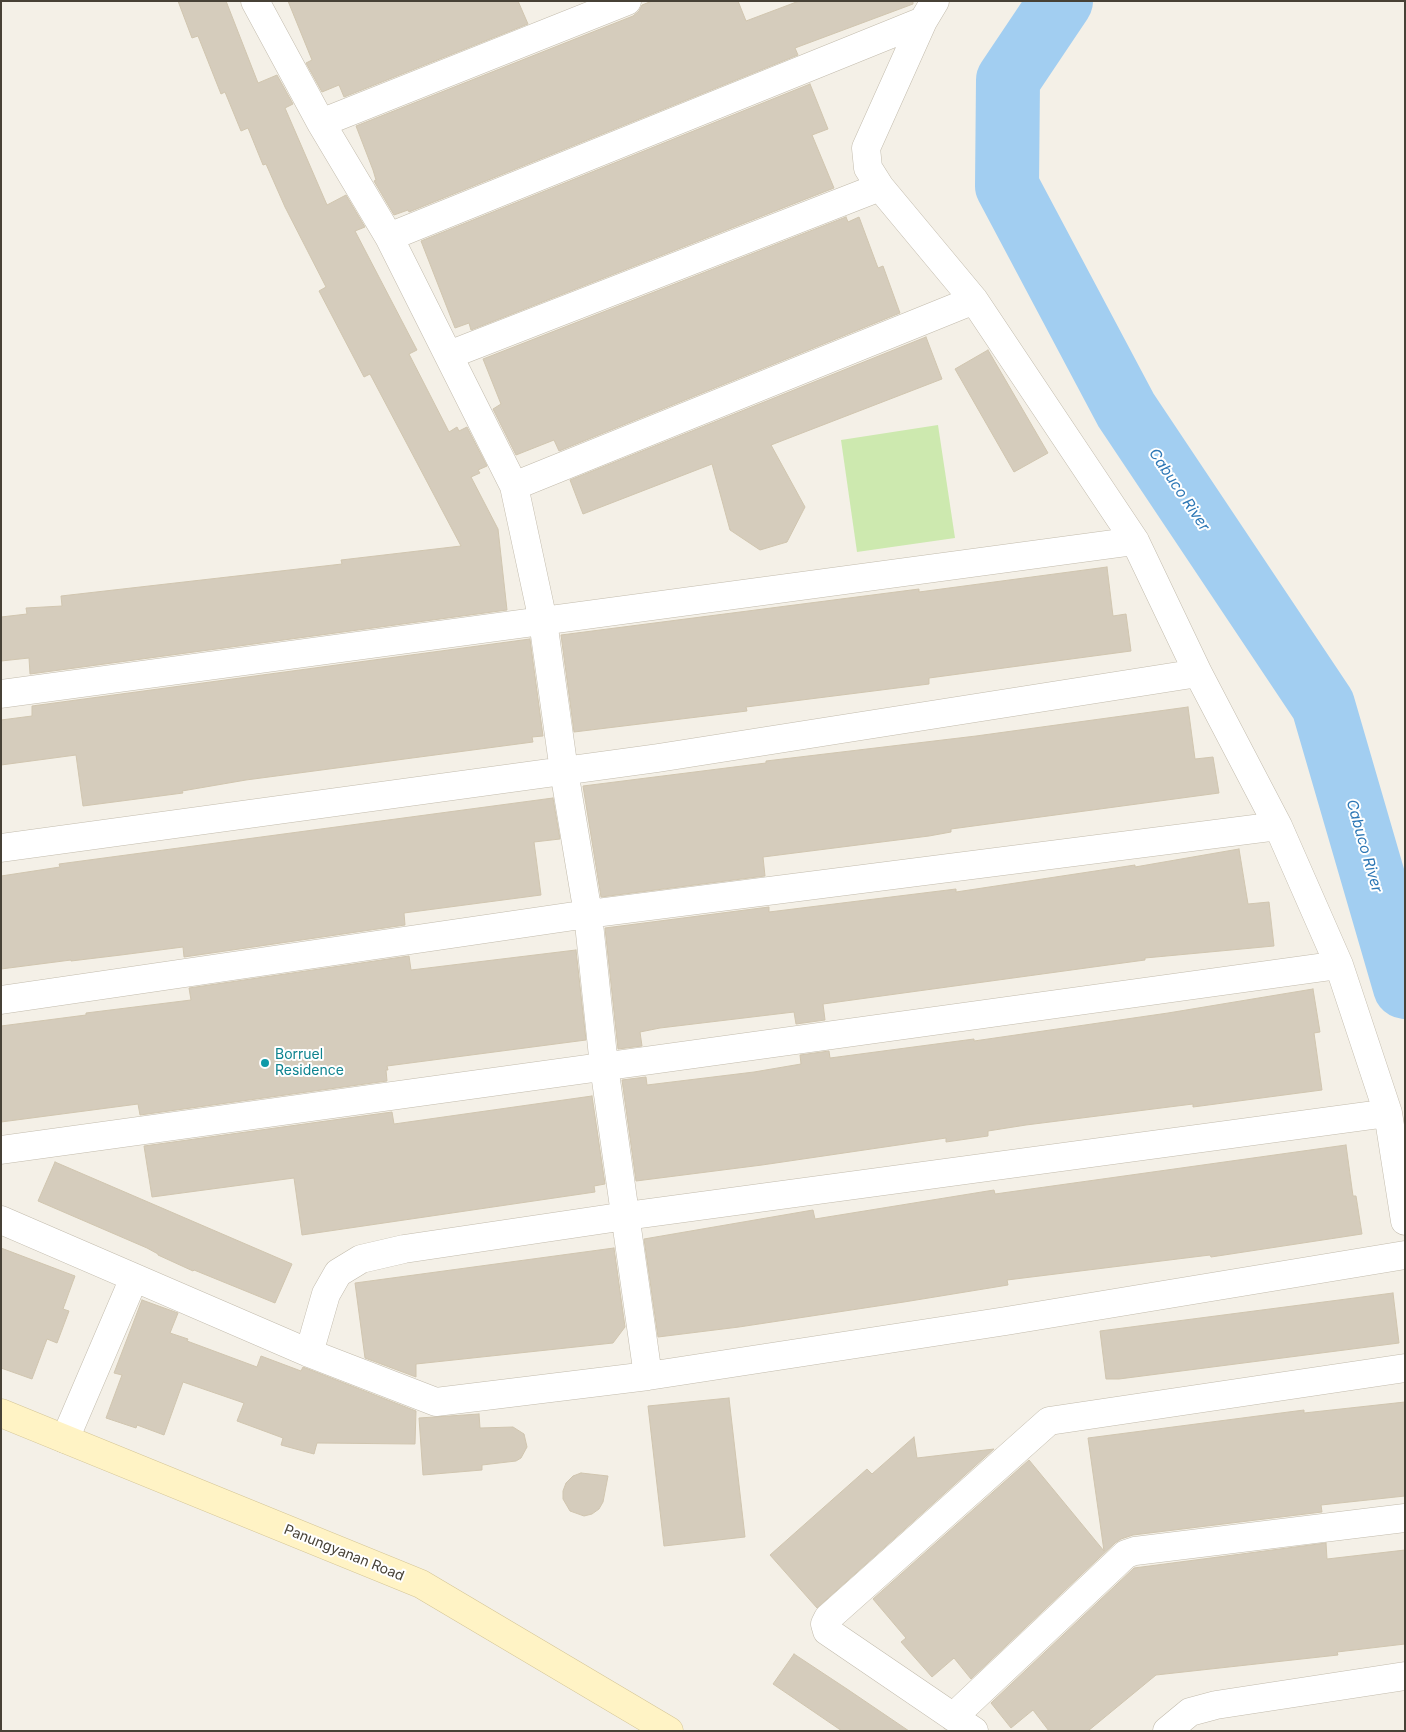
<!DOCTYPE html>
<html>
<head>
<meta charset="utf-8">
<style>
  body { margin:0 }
  #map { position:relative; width:1406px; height:1732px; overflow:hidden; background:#f4f0e7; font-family:Inter,sans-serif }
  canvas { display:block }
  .frame { position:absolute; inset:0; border:2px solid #474136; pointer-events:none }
</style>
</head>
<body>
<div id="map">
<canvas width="1406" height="1732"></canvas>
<div class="frame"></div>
</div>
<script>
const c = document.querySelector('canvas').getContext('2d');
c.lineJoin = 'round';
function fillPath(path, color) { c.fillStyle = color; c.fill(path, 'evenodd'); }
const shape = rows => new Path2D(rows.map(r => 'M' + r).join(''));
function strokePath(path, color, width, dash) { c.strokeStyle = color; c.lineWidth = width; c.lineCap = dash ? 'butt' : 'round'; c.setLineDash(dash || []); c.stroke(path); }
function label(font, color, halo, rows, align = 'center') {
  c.font = font + ' Inter,sans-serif'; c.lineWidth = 4; c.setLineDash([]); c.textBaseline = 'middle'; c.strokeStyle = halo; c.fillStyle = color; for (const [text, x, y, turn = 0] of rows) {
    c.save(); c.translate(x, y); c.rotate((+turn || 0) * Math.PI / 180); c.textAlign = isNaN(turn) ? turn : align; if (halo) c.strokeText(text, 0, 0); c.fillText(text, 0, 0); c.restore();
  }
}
fillPath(shape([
  [938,425,955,538,857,552,841,440]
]), '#cde9af');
strokePath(shape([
  [1061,1,1008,80,1007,186,1126,410,1323,705,1405,987]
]), '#a2cef1', 64);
const building = shape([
  [178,1,226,1,258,83,277,75,293,104,285,108,327,205,346,195,365,227,355,231,417,350,409,354,449,432,457,427,459,431,467,427,487,466,478,470,480,473,471,477,498,529,507,610,30,674,29,658,1,661,1,617,27,614,26,608,62,606,61,596,342,564,341,560,461,546,370,374,364,377,319,291,326,287,285,207,266,164,263,165,248,128,241,131,225,92,221,94,198,36,192,38,178,1],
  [288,1,518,1,528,24,344,97,339,85,322,92,306,63,312,60,288,1],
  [652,1,738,1,746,21,799,1,913,1,913,4,795,48,798,55,409,212,408,210,394,215,374,181,376,180,373,170,356,126,633,16,639,11,642,5,652,1],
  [810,84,828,129,812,135,834,188,471,330,469,323,455,328,421,241,810,84],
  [846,217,848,222,859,217,878,268,883,266,900,313,559,451,554,440,516,455,493,409,501,404,483,359,846,217],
  [926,337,942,379,771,445,805,507,787,542,760,550,730,530,712,464,583,514,570,480,926,337],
  [988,350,1048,453,1014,472,955,369,988,350],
  [1107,567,1113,616,1126,614,1131,651,929,678,929,684,746,707,747,711,574,732,561,635,919,589,919,592,1107,567],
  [530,639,543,736,532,737,533,742,246,780,182,791,183,793,83,806,76,755,1,765,1,720,32,716,32,706,530,639],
  [1188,707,1195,759,1213,757,1219,793,951,829,951,832,929,836,763,857,765,876,601,897,583,786,766,763,766,761,976,736,1188,707],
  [553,798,560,839,534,842,541,895,404,913,405,925,184,957,183,947,121,955,71,961,71,960,1,969,1,876,60,867,59,864,553,798],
  [1239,849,1248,904,1269,902,1274,946,1145,958,1145,960,1086,968,823,1004,825,1020,796,1024,794,1012,660,1028,640,1032,642,1046,618,1049,605,928,769,907,769,912,956,889,956,892,1135,865,1135,867,1239,849],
  [576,950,586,1040,387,1066,388,1070,386,1070,387,1081,140,1115,138,1104,1,1122,1,1026,86,1015,86,1013,191,1000,189,988,409,956,411,970,576,950],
  [1313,989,1320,1032,1314,1033,1322,1090,1193,1107,1193,1104,1026,1125,988,1131,988,1136,946,1142,946,1138,762,1165,636,1181,622,1080,646,1077,647,1085,754,1072,801,1064,800,1055,829,1051,830,1058,974,1039,974,1041,1168,1013,1313,989],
  [592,1096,605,1184,594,1186,595,1192,302,1235,294,1178,152,1197,144,1146,392,1112,394,1124,592,1096],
  [1346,1145,1353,1196,1356,1196,1362,1234,1211,1257,1210,1255,1007,1280,1008,1285,904,1302,739,1327,658,1337,644,1239,813,1210,815,1219,994,1190,995,1194,1346,1145],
  [55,1162,292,1264,275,1303,194,1270,193,1271,158,1255,158,1254,147,1248,38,1201,55,1162],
  [1,1248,75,1276,63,1309,69,1311,57,1343,47,1339,32,1379,1,1368,1,1248],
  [614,1248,625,1327,613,1343,416,1364,416,1377,365,1358,355,1283,614,1248],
  [1393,1293,1399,1343,1119,1379,1106,1379,1100,1331,1393,1293],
  [142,1300,178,1313,170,1333,188,1339,187,1341,257,1367,261,1356,301,1371,303,1367,416,1411,415,1444,317,1443,314,1454,281,1445,283,1438,237,1421,244,1403,183,1382,164,1435,137,1425,136,1428,106,1418,122,1375,114,1373,142,1300],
  [729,1398,745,1537,664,1546,648,1406,729,1398],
  [1405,1402,1405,1496,1321,1505,1322,1512,1133,1535,1121,1539,1115,1543,971,1679,954,1658,932,1677,901,1642,906,1638,873,1599,1029,1460,1104,1551,1088,1438,1304,1410,1304,1413,1405,1402],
  [479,1414,480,1428,513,1427,524,1434,527,1447,521,1458,516,1461,482,1465,482,1470,423,1475,419,1418,479,1414],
  [914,1437,917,1458,994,1449,817,1608,770,1555,867,1469,872,1474,914,1437],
  [581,1473,608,1476,603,1502,599,1509,592,1514,584,1516,570,1511,563,1499,563,1491,566,1483,573,1476,581,1473],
  [1326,1543,1327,1559,1405,1550,1405,1644,1337,1652,1338,1655,1156,1675,1088,1731,1049,1731,1033,1710,1011,1728,991,1703,1134,1568,1326,1543],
  [794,1654,847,1689,909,1731,842,1731,773,1684,794,1654]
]);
fillPath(building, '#d5ccbc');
strokePath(building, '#d0c5af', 1);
const street = shape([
  [255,1,321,123,389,237,514,486,543,621,564,771,588,914,604,1066,648,1376],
  [935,1,923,21,866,148,868,168,880,187,974,300,1135,541,1198,673,1278,826,1339,965,1388,1113,1405,1221],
  [321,123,627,1],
  [389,237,923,21],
  [449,355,880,187],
  [514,486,974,300],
  [1,694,1135,541],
  [1,848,658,758,1198,673],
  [1,1000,588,914,1278,826],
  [1,1150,1339,965],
  [1,1220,309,1353,436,1402,648,1376,1006,1321,1405,1255],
  [309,1353,326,1294,338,1273,361,1259,404,1249,626,1216,1388,1113],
  [65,1439,134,1278],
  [953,1717,1126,1554,1135,1551,1405,1518],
  [974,1731,827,1631,825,1624,828,1618,1049,1421,1405,1368],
  [1167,1731,1190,1712,1216,1705,1405,1676]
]);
const secondary = shape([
  [1,1413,421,1584,669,1731]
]);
strokePath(street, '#c2bbac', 29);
strokePath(secondary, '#d4c596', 29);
strokePath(street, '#fff', 28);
strokePath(secondary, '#fff3c5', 28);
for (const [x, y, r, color] of [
  [265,1063,5,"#0f9aa8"]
]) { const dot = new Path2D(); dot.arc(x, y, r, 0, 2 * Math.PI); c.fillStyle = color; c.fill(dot); strokePath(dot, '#fff', 2); }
label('14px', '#0d838f', '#fff', [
  ["Borruel",275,1055],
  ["Residence",275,1071]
], 'left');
label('14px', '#474136', '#fff', [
  ["Panungyanan Road",344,1553,22]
]);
label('italic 15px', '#2d77b5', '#fff', [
  ["Cabuco River",1179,490,56],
  ["Cabuco River",1364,846,74]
]);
</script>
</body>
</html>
